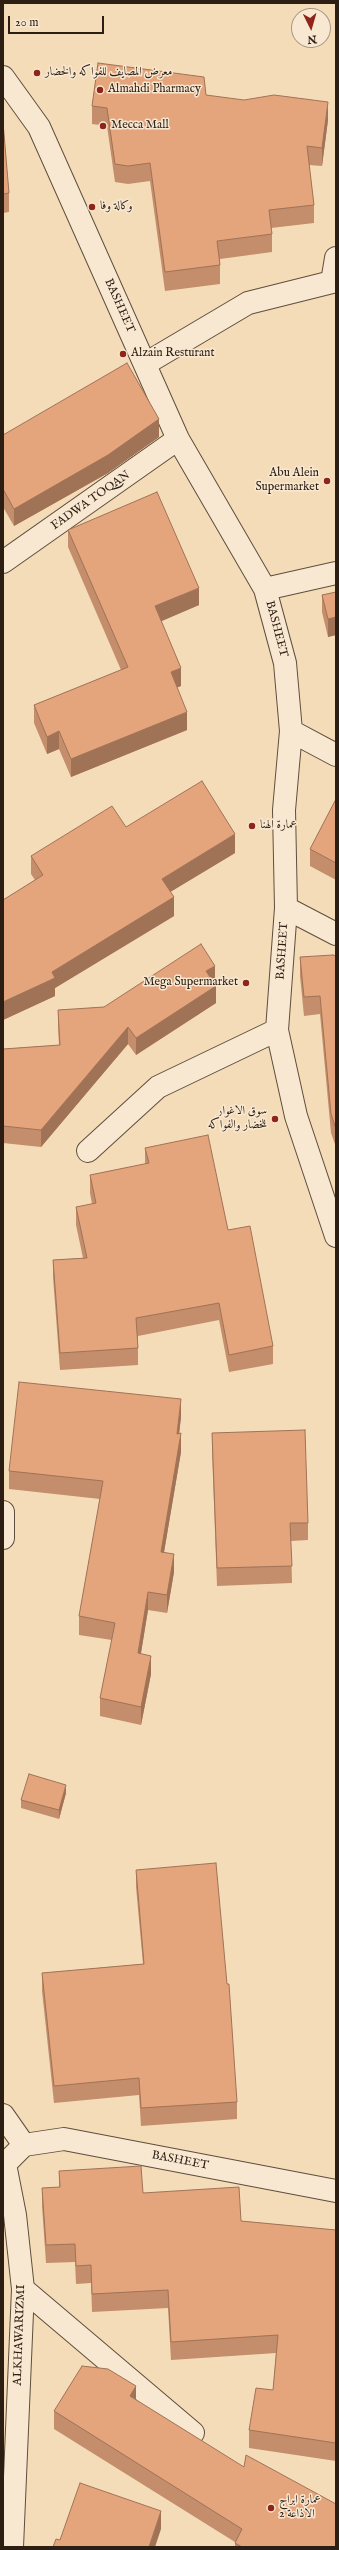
<!DOCTYPE html>
<html>
<head>
<meta charset="utf-8">
<style>
  body { margin:0 }
  #map { position:relative; width:339px; height:2550px; overflow:hidden; background:#f5dcb9; font-family:"IM FELL English",serif }
  canvas { display:block }
  .frame { position:absolute; inset:0; border:4px solid #2c1e12; pointer-events:none }
  .north { position:absolute; left:291px; top:8px; width:40px; height:40px; box-sizing:border-box; background:#f8e8d2; border:1px solid #a69785; border-radius:50%; rotate:175deg; font-size:11px; font-weight:700; line-height:16px; text-align:center; color:#2c1e12 }
  .north::after { content:''; display:block; margin:auto; width:14px; height:18px; background:#8f2418; clip-path:polygon(50% 0,100% 100%,50% 72%,0 100%) }
  .scale { position:absolute; left:8px; top:16px; width:96px; height:18px; box-sizing:border-box; border:2px solid #2c1e12; border-top:0; padding-left:5px; font-size:12px; line-height:14px; white-space:nowrap; color:#2c1e12; -webkit-text-stroke:3px #f8e8d2; paint-order:stroke }
</style>
</head>
<body>
<div id="map">
<canvas width="339" height="2550"></canvas>
<div class="frame"></div>
<div class="north">N</div>
<div class="scale">20 m</div>
</div>
<script>
const c = document.querySelector('canvas').getContext('2d');
c.lineJoin = 'round';
const shape = rows => new Path2D(rows.map(r => 'M' + r).join(''));
function strokePath(path, color, width, dash) { c.strokeStyle = color; c.lineWidth = width; c.lineCap = dash ? 'butt' : 'round'; c.setLineDash(dash || []); c.stroke(path); }
function fillPath(path, color) { c.fillStyle = color; c.fill(path, 'evenodd'); }
function label(font, color, halo, rows, align = 'center') {
  c.font = font + ' "IM FELL English",Amiri,serif'; c.lineWidth = 3; c.setLineDash([]); c.textBaseline = 'middle'; c.strokeStyle = halo; c.fillStyle = color; for (const [text, x, y, turn = 0] of rows) {
    c.save(); c.translate(x, y); c.rotate((+turn || 0) * Math.PI / 180); c.textAlign = isNaN(turn) ? turn : align; if (halo) c.strokeText(text, 0, 0); c.fillText(text, 0, 0); c.restore();
  }
}
const street = shape([
  [3,77,39,127,178,439,265,589,285,663,291,731,284,810,286,908,277,1030,296,1116,336,1236],
  [332,282,336,258],
  [145,364,248,303,336,281],
  [3,562,178,439],
  [265,589,336,573],
  [291,731,336,755],
  [286,908,336,934],
  [88,1151,158,1087,277,1030],
  [3,1512,3,1538],
  [3,2115,24,2145],
  [24,2145,64,2139,336,2191],
  [23,2289,193,2433],
  [12,2547,23,2289,15,2215,5,2164,24,2145]
]);
strokePath(street, '#5e4e3c', 24);
strokePath(street, '#f8e8d2', 22);
fillPath(shape([
  [206,95,328,120,322,166,309,165,314,205,314,223,271,228,272,234,272,252,220,259,220,284,165,291,150,181,128,184,115,182,107,126,92,124,92,106],
  [3,122,9,193,9,212,3,213],
  [3,435,159,437,108,473,14,526,3,507],
  [68,530,199,605,161,621,181,686,177,687,187,730,71,777,59,749,47,754,34,723,34,705,121,670,68,547],
  [336,592,336,635,328,637,322,612,322,595],
  [336,799,336,880,310,866,310,849],
  [126,827,235,853,170,892,174,916,55,988,55,996,3,1020,3,900,35,880,31,874,31,856],
  [336,956,336,1147,331,1133,320,1014,304,1016,300,976,300,957],
  [215,982,214,983,216,1003,136,1055,128,1044,41,1147,3,1143,3,1049,59,1045,58,1027,58,1010,104,1007],
  [145,1148,228,1230,273,1346,273,1364,229,1372,219,1320,138,1336,138,1365,60,1370,53,1277,53,1260,83,1258,76,1225,76,1207,92,1204,90,1193,90,1175,145,1164],
  [181,1417,179,1434,181,1452,164,1552,174,1572,167,1613,148,1610,141,1653,151,1674,141,1725,100,1716,100,1698,112,1640,79,1635,79,1616,100,1499,9,1489,9,1471],
  [212,1433,308,1523,308,1540,291,1541,292,1583,217,1586,212,1450],
  [66,1793,59,1819,21,1808,21,1800],
  [136,1870,237,2102,237,2119,141,2126,139,2095,54,2103,42,1991,42,1973,143,1964,136,1887],
  [59,2171,241,2221,336,2230,336,2461,249,2448,249,2430,273,2390,276,2353,171,2360,168,2308,92,2312,91,2283,76,2284,75,2262,46,2263,42,2206,42,2188,59,2187],
  [136,2400,336,2547,235,2547,235,2542,54,2429,54,2411]
]), '#c48d6b');
fillPath(shape([
  [328,102,328,120,322,166,322,148],
  [159,419,159,437,108,473,14,526,14,509],
  [199,588,199,605,155,624,155,606],
  [336,617,336,635,328,637,328,619],
  [181,668,181,686,171,690,171,672],
  [187,712,187,730,71,777,71,759],
  [59,731,59,749,47,754,47,737],
  [235,834,235,853,162,897,162,879],
  [174,897,174,916,55,988,55,996,3,1020,3,1002],
  [215,966,215,982,206,988,206,971],
  [216,986,216,1003,136,1055,136,1038],
  [128,1027,128,1044,41,1147,41,1130],
  [181,1399,181,1417,177,1452,177,1434],
  [181,1433,181,1452,161,1570,161,1552],
  [174,1554,174,1572,167,1613,167,1595],
  [148,1592,148,1610,138,1671,138,1653],
  [151,1656,151,1674,141,1725,141,1707],
  [66,1785,66,1793,59,1819,59,1810],
  [136,2386,136,2404,130,2396],
  [161,2511,161,2529,155,2547,149,2547]
]), '#a07357');
const building = shape([
  [98,63,204,77,206,95,244,100,274,95,328,102,322,148,307,146,314,205,269,210,272,234,217,241,220,265,165,272,150,163,128,166,115,164,107,108,92,106,98,63],
  [3,122,9,193,3,194,3,122],
  [127,363,159,419,108,455,14,509,3,489,3,435,127,363],
  [157,492,199,588,155,606,181,668,171,672,187,712,71,759,59,731,47,737,34,705,128,667,68,530,157,492],
  [336,592,336,617,328,619,322,595,336,592],
  [202,781,235,834,162,879,174,897,52,972,55,978,3,1002,3,900,43,875,31,856,112,806,126,827,202,781],
  [336,799,336,863,310,849,336,799],
  [201,944,215,966,206,971,216,986,136,1038,128,1027,41,1130,3,1126,3,1049,60,1045,58,1010,104,1007,201,944],
  [333,955,336,956,336,1129,331,1114,320,996,304,997,300,957,333,955],
  [208,1135,228,1230,250,1226,273,1346,229,1355,219,1303,136,1318,138,1348,60,1353,53,1260,87,1258,76,1207,96,1203,90,1175,149,1163,145,1148,208,1135],
  [19,1382,181,1399,177,1434,181,1433,161,1552,174,1554,167,1595,148,1592,138,1653,151,1656,141,1707,100,1698,115,1623,79,1616,103,1481,9,1471,19,1382],
  [305,1430,308,1523,290,1523,292,1566,217,1568,212,1433,305,1430],
  [29,1774,66,1785,59,1810,21,1800,29,1774],
  [216,1863,227,1984,229,1984,237,2102,141,2108,139,2078,54,2086,42,1973,144,1964,136,1870,216,1863],
  [141,2166,143,2193,239,2187,241,2221,336,2230,336,2443,249,2430,256,2388,273,2390,278,2335,171,2342,168,2290,92,2294,91,2265,76,2266,75,2244,46,2245,42,2188,60,2187,59,2171,141,2166],
  [82,2366,108,2369,136,2386,130,2396,244,2467,246,2455,336,2504,336,2547,242,2547,235,2543,242,2529,54,2411,82,2366],
  [80,2483,161,2511,149,2547,53,2547,56,2539,60,2540,80,2483]
]);
fillPath(building, '#e4a47c');
strokePath(building, '#a07357', 1);
for (const [x, y, r, color] of [
  [37,73,4,"#8f2418"],
  [100,90,4,"#8f2418"],
  [103,126,4,"#8f2418"],
  [92,207,4,"#8f2418"],
  [123,354,4,"#8f2418"],
  [327,481,4,"#8f2418"],
  [252,826,4,"#8f2418"],
  [246,983,4,"#8f2418"],
  [275,1119,4,"#8f2418"],
  [271,2508,4,"#8f2418"]
]) { const dot = new Path2D(); dot.arc(x, y, r, 0, 2 * Math.PI); c.fillStyle = color; c.fill(dot); strokePath(dot, '#f8e8d2', 1.5); }
label('12px', '#2c1e12', '#f8e8d2', [
  ["معرض المصايف للفواكه والخضار",45,73],
  ["Almahdi Pharmacy",108,90],
  ["Mecca Mall",111,126],
  ["وكالة وفا",100,207],
  ["Alzain Resturant",131,354],
  ["Abu Alein",319,474,"right"],
  ["Supermarket",319,488,"right"],
  ["عمارة الهنا",260,826],
  ["Mega Supermarket",238,983,"right"],
  ["سوق الاغوار",267,1112,"right"],
  ["للخضار والفواكه",267,1126,"right"],
  ["عمارة ابراج",279,2501],
  ["الاذاعة 2",279,2515]
], 'left');
label('12px', '#2c1e12', '#f8e8d2', [
  ["BASHEET",119,306,66],
  ["FADWA TOQAN",91,501,-35],
  ["BASHEET",276,629,75],
  ["BASHEET",283,951,-86],
  ["BASHEET",180,2161,11],
  ["ALKHAWARIZMI",20,2335,-88]
]);
</script>
</body>
</html>
